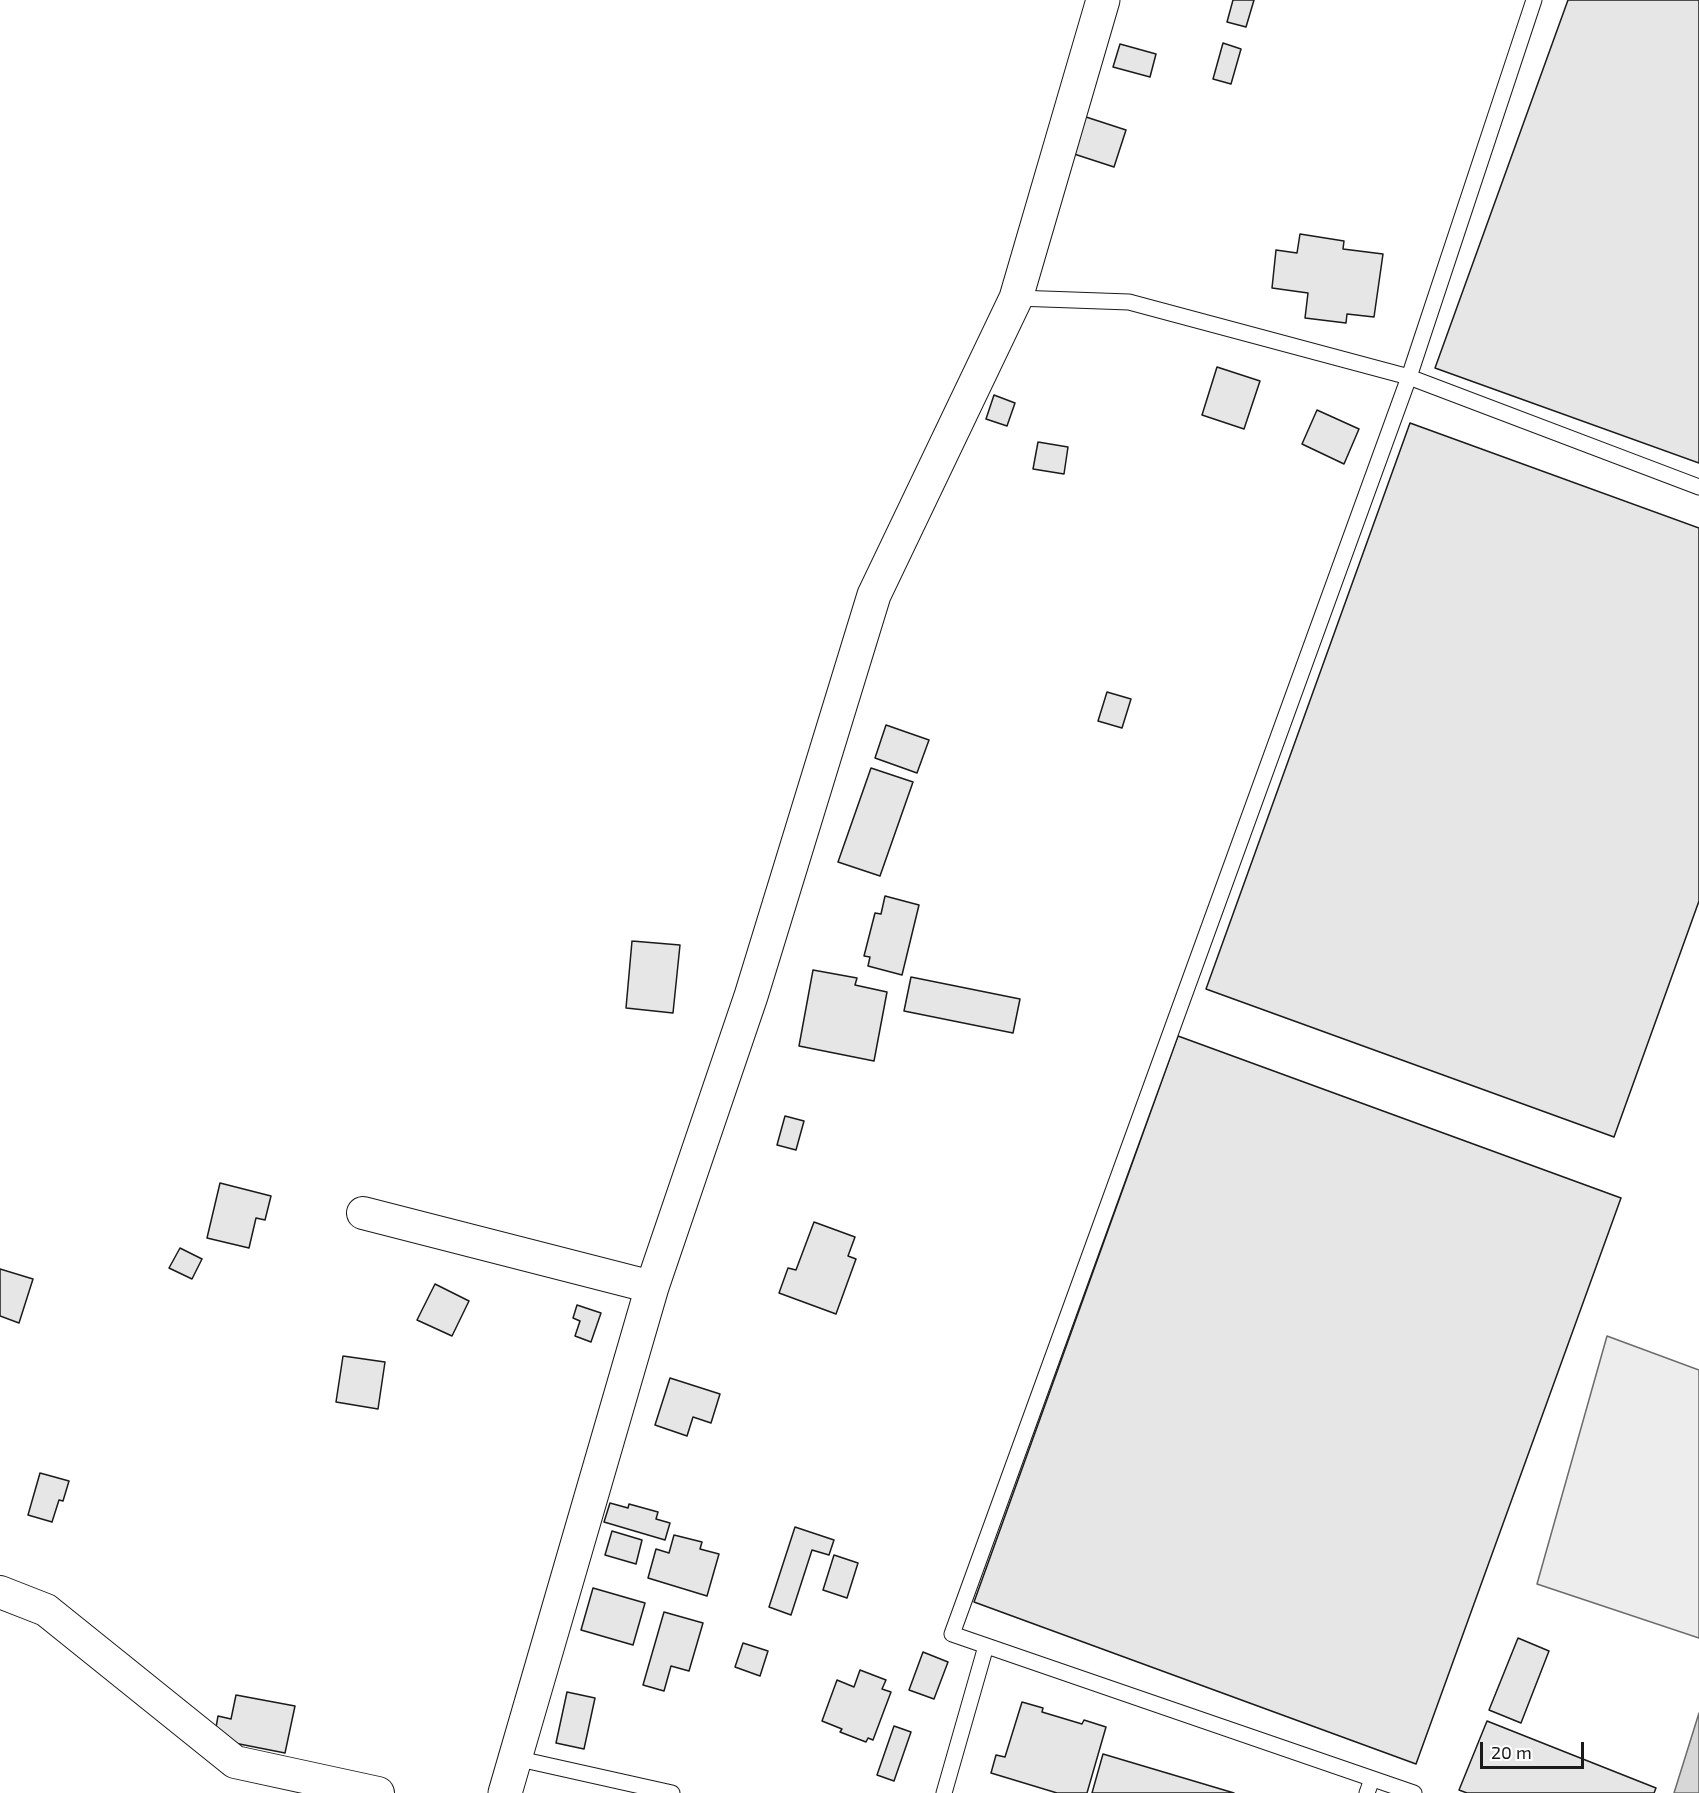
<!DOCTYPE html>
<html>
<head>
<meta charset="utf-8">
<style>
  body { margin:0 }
  #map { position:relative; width:1699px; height:1793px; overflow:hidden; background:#fff; font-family:"Exo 2",sans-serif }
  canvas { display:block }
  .scale { position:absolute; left:1480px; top:1742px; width:104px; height:27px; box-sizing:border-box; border:3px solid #1a1a1a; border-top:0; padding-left:8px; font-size:18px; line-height:21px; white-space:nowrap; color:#1a1a1a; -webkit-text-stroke:4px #fff; paint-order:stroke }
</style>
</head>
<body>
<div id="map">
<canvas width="1699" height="1793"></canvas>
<div class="scale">20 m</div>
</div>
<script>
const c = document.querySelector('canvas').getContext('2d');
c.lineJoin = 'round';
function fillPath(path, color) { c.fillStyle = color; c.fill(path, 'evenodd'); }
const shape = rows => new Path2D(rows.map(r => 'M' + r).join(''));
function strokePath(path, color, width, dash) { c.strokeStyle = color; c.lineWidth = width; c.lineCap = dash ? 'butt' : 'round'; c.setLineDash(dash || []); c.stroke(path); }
const built = shape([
  [1607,1336,1699,1370,1699,1638,1537,1584,1607,1336]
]);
fillPath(built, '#ededed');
strokePath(built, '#6a6a6a', 1.5);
const water = shape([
  [1699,1713,1699,1793,1674,1793,1699,1713]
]);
fillPath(water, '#d7d7d7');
strokePath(water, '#6a6a6a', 1.5);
const building = shape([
  [1233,0,1254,0,1246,27,1227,22,1233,0],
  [1568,0,1699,0,1699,463,1435,368,1568,0],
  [1223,43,1241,49,1231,84,1213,79,1223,43],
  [1120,44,1156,54,1150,77,1113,67,1120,44],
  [1083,116,1126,130,1114,167,1071,153,1083,116],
  [1300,234,1344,241,1343,249,1383,254,1374,317,1347,314,1346,323,1305,318,1308,293,1272,288,1276,250,1297,253,1300,234],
  [1217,367,1260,381,1244,429,1202,415,1217,367],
  [994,395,1015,403,1007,426,986,419,994,395],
  [1317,410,1359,429,1344,464,1302,444,1317,410],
  [1410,423,1699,528,1699,901,1614,1137,1206,989,1410,423],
  [1038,442,1068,447,1064,474,1033,469,1038,442],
  [1107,692,1131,699,1122,728,1098,721,1107,692],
  [886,725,929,740,917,773,875,758,886,725],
  [871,768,913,782,880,876,838,862,871,768],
  [885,896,919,905,902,975,868,966,870,957,864,956,875,913,881,914,885,896],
  [632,941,680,945,673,1013,626,1008,632,941],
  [813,970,857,978,855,985,887,992,874,1061,799,1046,813,970],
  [911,977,1020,999,1013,1033,904,1011,911,977],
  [1178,1036,1621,1198,1416,1764,974,1602,1178,1036],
  [785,1116,804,1121,796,1150,777,1145,785,1116],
  [220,1183,271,1196,265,1220,256,1218,249,1248,207,1238,220,1183],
  [814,1222,855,1237,848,1256,856,1259,836,1314,779,1293,788,1268,796,1270,814,1222],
  [180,1248,202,1259,192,1279,169,1268,180,1248],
  [0,1269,33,1279,19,1323,0,1316,0,1269],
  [435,1284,469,1301,452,1336,417,1320,435,1284],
  [577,1305,601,1313,591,1342,575,1336,580,1321,573,1318,577,1305],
  [343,1356,385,1362,378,1409,336,1402,343,1356],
  [670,1378,720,1394,711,1423,693,1417,687,1436,655,1425,670,1378],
  [40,1473,69,1481,63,1501,59,1500,52,1522,28,1515,40,1473],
  [610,1503,628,1508,629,1504,658,1512,656,1519,670,1523,665,1540,604,1522,610,1503],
  [795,1527,834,1540,829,1555,812,1550,791,1615,769,1607,795,1527],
  [612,1531,642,1540,636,1564,605,1555,612,1531],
  [674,1535,702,1542,700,1549,719,1554,707,1596,648,1578,656,1549,669,1553,674,1535],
  [834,1555,858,1563,847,1598,823,1590,834,1555],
  [593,1588,645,1603,633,1645,581,1630,593,1588],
  [664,1612,703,1623,689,1671,671,1666,664,1691,643,1685,664,1612],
  [1518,1638,1549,1651,1521,1723,1489,1710,1518,1638],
  [743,1643,768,1651,760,1676,735,1667,743,1643],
  [923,1652,948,1662,934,1699,909,1690,923,1652],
  [860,1670,886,1680,882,1689,891,1692,873,1740,868,1738,866,1742,840,1732,842,1729,822,1721,837,1680,854,1687,860,1670],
  [567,1692,595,1698,584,1749,556,1743,567,1692],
  [236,1695,295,1706,285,1753,214,1739,218,1716,231,1719,236,1695],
  [1022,1702,1043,1708,1042,1712,1082,1724,1084,1720,1106,1727,1087,1793,1057,1793,991,1773,996,1755,1005,1757,1022,1702],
  [1487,1721,1656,1788,1654,1793,1467,1793,1459,1790,1487,1721],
  [894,1726,911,1732,894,1781,877,1775,894,1726],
  [1103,1754,1234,1793,1092,1793,1103,1754]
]);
fillPath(building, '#e6e6e6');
strokePath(building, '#1a1a1a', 1.5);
const lane = shape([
  [1016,298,1129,302,1409,377,1699,487],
  [515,1758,672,1793],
  [944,1793,986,1646],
  [1367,1793,1372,1779],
  [1414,1793,952,1634,1409,377,1534,0]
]);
const street = shape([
  [363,1213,652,1287],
  [0,1592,46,1610,235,1762,378,1793]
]);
const secondary = shape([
  [505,1793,652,1287,751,996,874,595,1016,298,1103,0]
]);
strokePath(lane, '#1a1a1a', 17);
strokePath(street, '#1a1a1a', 34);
strokePath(secondary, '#1a1a1a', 35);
strokePath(lane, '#fff', 15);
strokePath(street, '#fff', 32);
strokePath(secondary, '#fff', 33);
</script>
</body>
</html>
